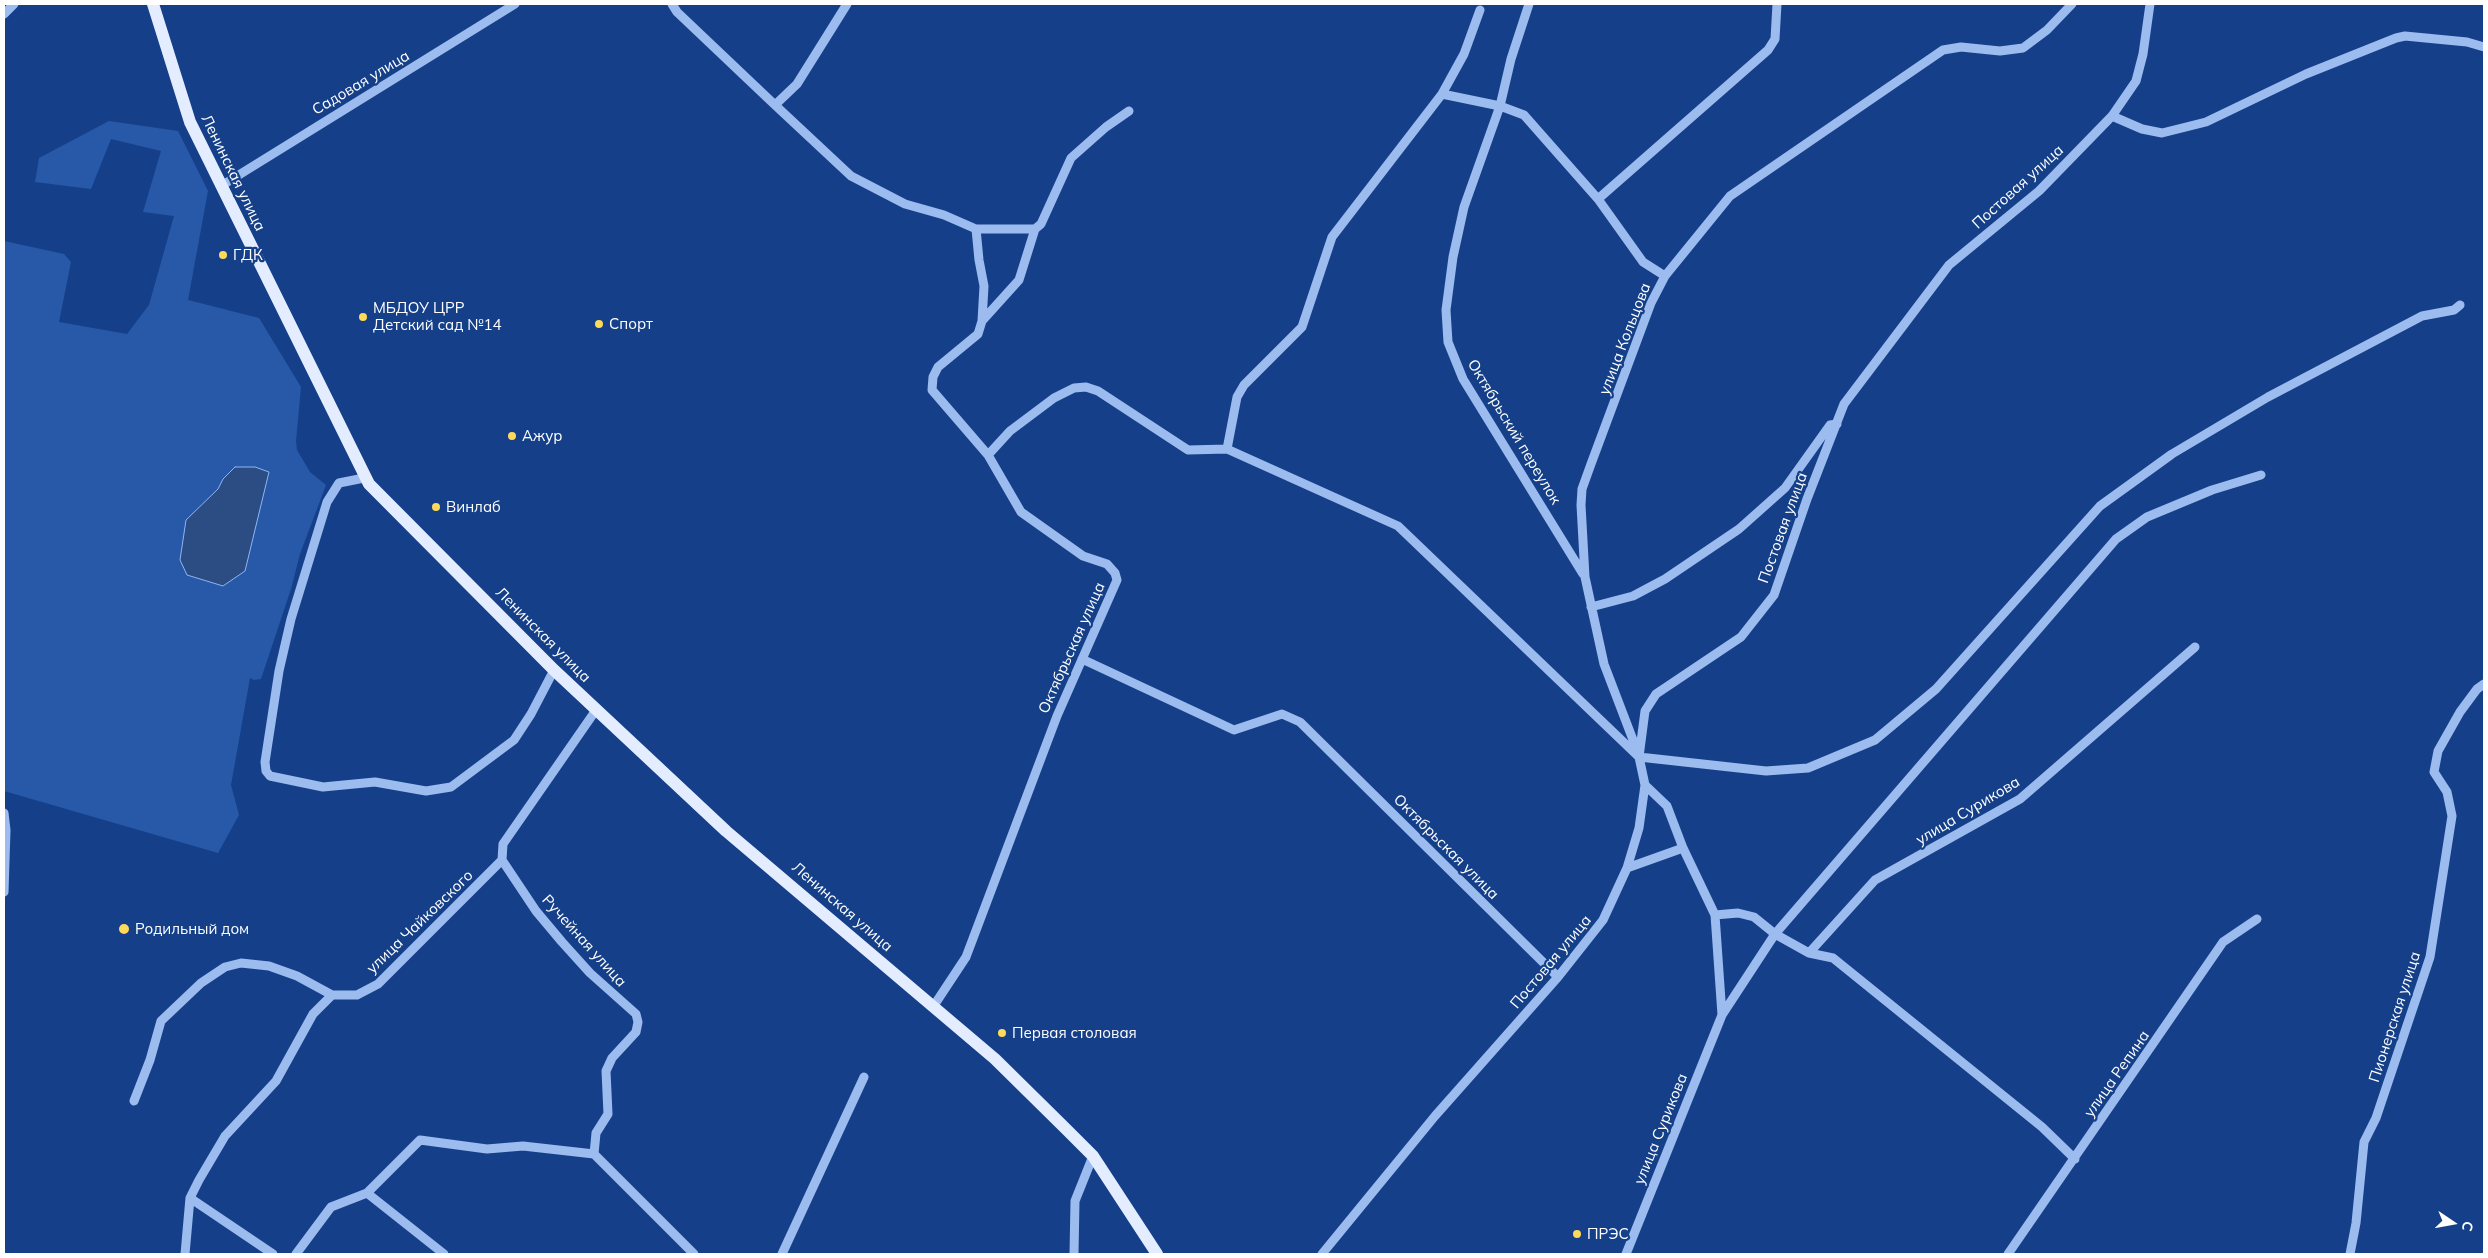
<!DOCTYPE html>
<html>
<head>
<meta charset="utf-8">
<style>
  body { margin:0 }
  #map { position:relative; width:2488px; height:1258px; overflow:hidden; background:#154089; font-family:Mulish,sans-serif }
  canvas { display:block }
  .frame { position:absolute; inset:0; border:5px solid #fff; pointer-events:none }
  .north { position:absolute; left:2428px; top:1198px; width:50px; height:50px; -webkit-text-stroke:4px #154089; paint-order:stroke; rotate:102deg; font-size:14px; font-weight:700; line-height:20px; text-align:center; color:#fff }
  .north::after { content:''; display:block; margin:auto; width:18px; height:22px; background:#fff; clip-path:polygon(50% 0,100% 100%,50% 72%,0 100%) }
</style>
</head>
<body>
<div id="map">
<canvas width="2488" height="1258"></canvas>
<div class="frame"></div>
<div class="north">С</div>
</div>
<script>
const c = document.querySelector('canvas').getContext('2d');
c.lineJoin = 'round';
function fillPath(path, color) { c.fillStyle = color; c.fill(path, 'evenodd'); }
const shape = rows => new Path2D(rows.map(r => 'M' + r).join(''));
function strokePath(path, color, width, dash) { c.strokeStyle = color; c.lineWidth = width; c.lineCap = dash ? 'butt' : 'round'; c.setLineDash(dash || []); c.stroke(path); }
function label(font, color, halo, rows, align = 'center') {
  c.font = font + ' Mulish,sans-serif'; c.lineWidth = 4.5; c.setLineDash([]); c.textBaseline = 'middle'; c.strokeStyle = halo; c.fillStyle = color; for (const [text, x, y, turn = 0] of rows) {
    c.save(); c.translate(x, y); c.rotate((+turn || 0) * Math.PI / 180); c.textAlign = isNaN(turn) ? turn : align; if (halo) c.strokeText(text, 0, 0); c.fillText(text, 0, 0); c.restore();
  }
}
fillPath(shape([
  [109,121,178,131,208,191,188,300,259,318,301,387,296,441,297,450,310,472,326,485,300,554,291,589,261,679,254,680,250,678,231,785,239,815,218,853,4,791,4,241,64,254,71,262,59,322,127,334,149,305,174,216,143,212,161,151,111,139,91,189,35,182,39,158]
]), '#2759a8');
const water = shape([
  [235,467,255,467,269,472,245,571,223,586,187,575,180,560,186,520,218,489,223,479,235,467]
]);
fillPath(water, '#2c4d83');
strokePath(water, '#8eb6f2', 1);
strokePath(shape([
  [672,4,677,12,775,105,851,176,905,204,944,215,976,229,1035,229,1041,224,1071,158,1106,127,1129,111],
  [1529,4,1511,59,1500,106,1464,207,1453,257,1446,310,1448,342,1463,379,1583,574],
  [4,14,14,4],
  [1442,94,1500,106,1524,115,1598,199,1643,262,1665,276],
  [775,105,797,84,847,4],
  [2112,116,2142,129,2162,133,2206,122,2306,74,2396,38,2405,36,2467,42,2484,47],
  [221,186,515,4],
  [1598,199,1768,50,1775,39,1777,4],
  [982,321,1019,280,1035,229],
  [1227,449,1237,397,1244,385,1302,327,1332,237,1442,94,1464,54,1480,10],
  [988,455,1010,431,1054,398,1074,388,1086,387,1098,391,1188,450,1227,449,1398,526,1639,757,1766,771,1808,768,1875,740,1936,689,2100,506,2172,454,2268,397,2422,316,2454,310,2460,305],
  [364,478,339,483,327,502,291,619,279,671,265,762,266,771,270,776,323,787,375,782,426,791,451,787,514,740,531,714,554,670],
  [1591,607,1633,596,1665,579,1739,529,1785,488,1830,425,1837,424],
  [1082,659,1234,730,1282,714,1300,722,1558,977],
  [1638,753,1604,664,1585,577,1581,505,1582,489,1591,464,1651,303,1665,276,1730,196,1943,50,1961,47,2000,51,2023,48,2047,30,2072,4],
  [1645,785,1667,806,1683,848],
  [4,813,6,830,4,892],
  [502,860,536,911,562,942,590,973,636,1014,638,1022,636,1032,612,1058,606,1071,608,1114,596,1133,594,1154,694,1254],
  [1627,868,1683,848,1715,915,1738,913,1754,917,1775,934,2116,539,2147,517,2212,490,2261,475],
  [1715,915,1722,1015,1775,934,1809,953,1875,880,2020,799,2195,647],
  [1809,953,1833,958,2042,1127,2075,1159],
  [933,1007,966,957,1057,716,1117,580,1115,573,1107,564,1083,556,1021,512,988,455,932,390,933,377,938,367,978,334,982,321,984,286,979,260,976,229],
  [134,1101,150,1060,161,1021,201,983,225,967,241,963,269,966,297,976,332,995],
  [367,1193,444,1254],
  [190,1198,273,1254],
  [185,1254,190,1198,199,1180,225,1136,276,1081,313,1014,332,995,357,995,378,984,502,860,503,844,596,710],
  [296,1254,331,1207,367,1193,420,1140,487,1149,523,1146,594,1154],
  [782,1254,864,1077],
  [1074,1254,1075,1201,1093,1156],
  [1322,1254,1435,1116,1558,977,1603,920,1627,868,1639,828,1645,785,1639,757,1645,711,1656,694,1741,637,1774,595,1807,499,1844,404,1949,265,2039,191,2112,116,2136,81,2143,54,2150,4],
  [1626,1254,1722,1015],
  [2008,1254,2223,942,2257,919],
  [2350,1254,2356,1223,2364,1142,2376,1118,2430,957,2452,816,2447,792,2434,772,2438,751,2460,712,2477,689,2484,684]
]), '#9cbcef', 9);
strokePath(shape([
  [153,4,190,122,369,484,554,670,726,831,995,1059,1067,1130,1093,1156,1157,1254]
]), '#e4edff', 12);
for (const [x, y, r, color] of [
  [223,255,5,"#ffd95a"],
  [363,317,5,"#ffd95a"],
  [599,324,5,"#ffd95a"],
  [512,436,5,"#ffd95a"],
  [436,507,5,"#ffd95a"],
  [124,929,6,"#ffd95a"],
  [1002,1033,5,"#ffd95a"],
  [1577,1234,5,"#ffd95a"]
]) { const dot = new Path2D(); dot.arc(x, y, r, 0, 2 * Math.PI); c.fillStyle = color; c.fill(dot); strokePath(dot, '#154089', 2); }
label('15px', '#fff', '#154089', [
  ["Садовая улица",361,83,-31],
  ["Ленинская улица",233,173,64],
  ["Постовая улица",2018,187,-42],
  ["улица Кольцова",1625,339,-69],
  ["Октябрьский переулок",1514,432,59],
  ["Постовая улица",1783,528,-70],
  ["Ленинская улица",543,635,45],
  ["Октябрьская улица",1072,648,-66],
  ["улица Сурикова",1968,811,-31],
  ["Октябрьская улица",1446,847,45],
  ["Ленинская улица",842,907,41],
  ["улица Чайковского",420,922,-44],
  ["Ручейная улица",584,941,48],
  ["Постовая улица",1551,962,-50],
  ["Пионерская улица",2395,1017,-72],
  ["улица Репина",2117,1074,-55],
  ["улица Сурикова",1661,1129,-68]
]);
label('15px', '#fff', '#154089', [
  ["ГДК",233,255],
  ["МБДОУ ЦРР",373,308],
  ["Детский сад №14",373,325],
  ["Спорт",609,324],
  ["Ажур",522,436],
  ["Винлаб",446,507],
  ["Родильный дом",135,929],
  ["Первая столовая",1012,1033],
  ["ПРЭС",1587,1234]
], 'left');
</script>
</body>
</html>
